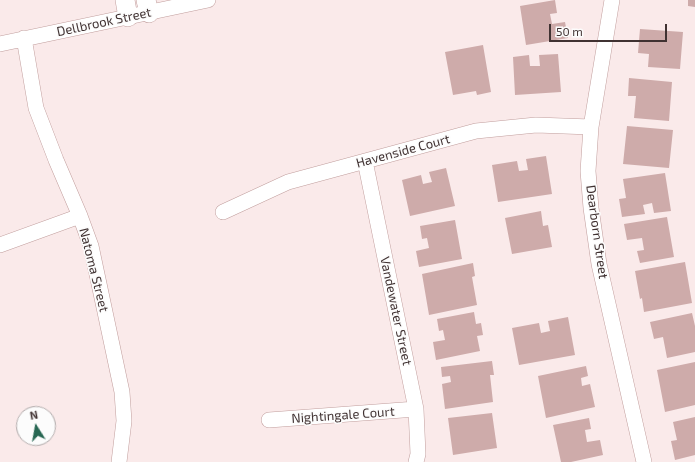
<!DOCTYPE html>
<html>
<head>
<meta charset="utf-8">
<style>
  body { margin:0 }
  #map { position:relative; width:695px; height:462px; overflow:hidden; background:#faeaea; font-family:"Exo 2",sans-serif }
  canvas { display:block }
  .north { position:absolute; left:16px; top:406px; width:40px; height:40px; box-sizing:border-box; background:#fcfcfc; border:1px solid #b1abab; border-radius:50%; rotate:349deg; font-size:11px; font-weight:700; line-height:16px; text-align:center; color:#403232 }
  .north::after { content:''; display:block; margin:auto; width:14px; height:18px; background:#286753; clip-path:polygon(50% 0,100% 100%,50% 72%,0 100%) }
  .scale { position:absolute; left:549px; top:24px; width:118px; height:18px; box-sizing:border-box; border:2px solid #403232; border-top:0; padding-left:5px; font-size:12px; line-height:14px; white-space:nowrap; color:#403232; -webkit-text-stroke:3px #fcfcfc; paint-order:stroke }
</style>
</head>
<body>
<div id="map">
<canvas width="695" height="462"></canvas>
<div class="north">N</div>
<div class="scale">50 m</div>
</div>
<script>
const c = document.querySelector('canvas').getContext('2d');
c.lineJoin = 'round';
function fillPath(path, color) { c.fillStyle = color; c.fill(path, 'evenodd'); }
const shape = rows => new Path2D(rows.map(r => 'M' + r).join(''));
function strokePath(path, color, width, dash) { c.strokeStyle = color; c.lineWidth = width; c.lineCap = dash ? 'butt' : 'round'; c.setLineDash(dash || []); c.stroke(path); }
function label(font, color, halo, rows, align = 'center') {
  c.font = font + ' "Exo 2",sans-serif'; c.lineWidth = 3; c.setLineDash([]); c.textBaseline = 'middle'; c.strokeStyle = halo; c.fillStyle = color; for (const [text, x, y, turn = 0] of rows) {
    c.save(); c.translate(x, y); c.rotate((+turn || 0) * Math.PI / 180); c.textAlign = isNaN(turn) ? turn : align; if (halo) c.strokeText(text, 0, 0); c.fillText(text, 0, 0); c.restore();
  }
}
fillPath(shape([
  [555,0,557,13,550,14,552,24,565,22,568,38,526,45,520,6],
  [688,0,695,0,695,7,688,6],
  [640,29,683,32,680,69,648,67,649,54,638,53],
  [483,45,491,92,477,95,476,91,453,95,445,52],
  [558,54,561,92,515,95,513,57,529,55,530,66,540,66,539,55],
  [629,78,672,82,669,121,634,118,636,96,628,96],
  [627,126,673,130,669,168,623,164],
  [546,156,552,194,498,202,492,165,517,161,519,171,528,170,526,159],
  [446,168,455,206,410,216,402,180,421,175,423,184,432,182,429,172],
  [665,173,671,211,654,213,652,203,643,205,645,214,622,217,619,199,626,198,623,179],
  [541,211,543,226,548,225,552,247,512,254,505,218],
  [667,217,674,257,640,263,637,251,644,250,642,238,627,240,624,224],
  [455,220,462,259,419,267,416,251,429,248,427,238,422,239,420,226],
  [685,262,692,303,644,312,642,298,640,299,635,271],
  [473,263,475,276,472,277,477,305,429,315,422,274],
  [474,312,476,324,481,323,483,335,477,336,480,351,436,360,433,342,445,340,443,330,439,331,437,319],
  [692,313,695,326,695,352,667,358,663,337,654,339,650,322],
  [568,317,575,355,519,365,512,328,539,323,541,333,550,331,548,321],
  [492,361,494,375,490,375,493,402,445,409,442,384,451,382,450,376,442,377,441,367],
  [695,362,695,405,665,412,657,370],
  [586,366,588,376,581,378,582,386,590,384,595,407,546,418,538,376],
  [492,413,497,448,453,455,448,418],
  [695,417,695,455,675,460,671,441,677,440,673,422],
  [589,418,591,429,585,430,587,442,600,440,603,455,571,462,561,462,553,425]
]), '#ceabaa');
const minor = shape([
  [612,0,591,127,588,171,591,208,599,264,644,462],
  [24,38,36,108,56,160,80,216,91,246,122,392,124,421,119,462],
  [0,44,208,0],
  [365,161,416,409,418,454,416,462],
  [223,212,288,182,476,131,536,125,591,127],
  [0,245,80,216],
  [269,420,416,409]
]);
const tertiary = shape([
  [125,0,128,17],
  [146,0,149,13]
]);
strokePath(minor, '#c19e9d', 16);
strokePath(tertiary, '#c19e9d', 20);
strokePath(minor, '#fff', 15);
strokePath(tertiary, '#fff', 19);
label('13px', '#403232', '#fcfcfc', [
  ["Dellbrook Street",104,22,-12],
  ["Havenside Court",403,151,-15],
  ["Dearborn Street",597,232,82],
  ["Natoma Street",94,270,76],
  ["Vandewater Street",396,311,78],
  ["Nightingale Court",343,415,-4]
]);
</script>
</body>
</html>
